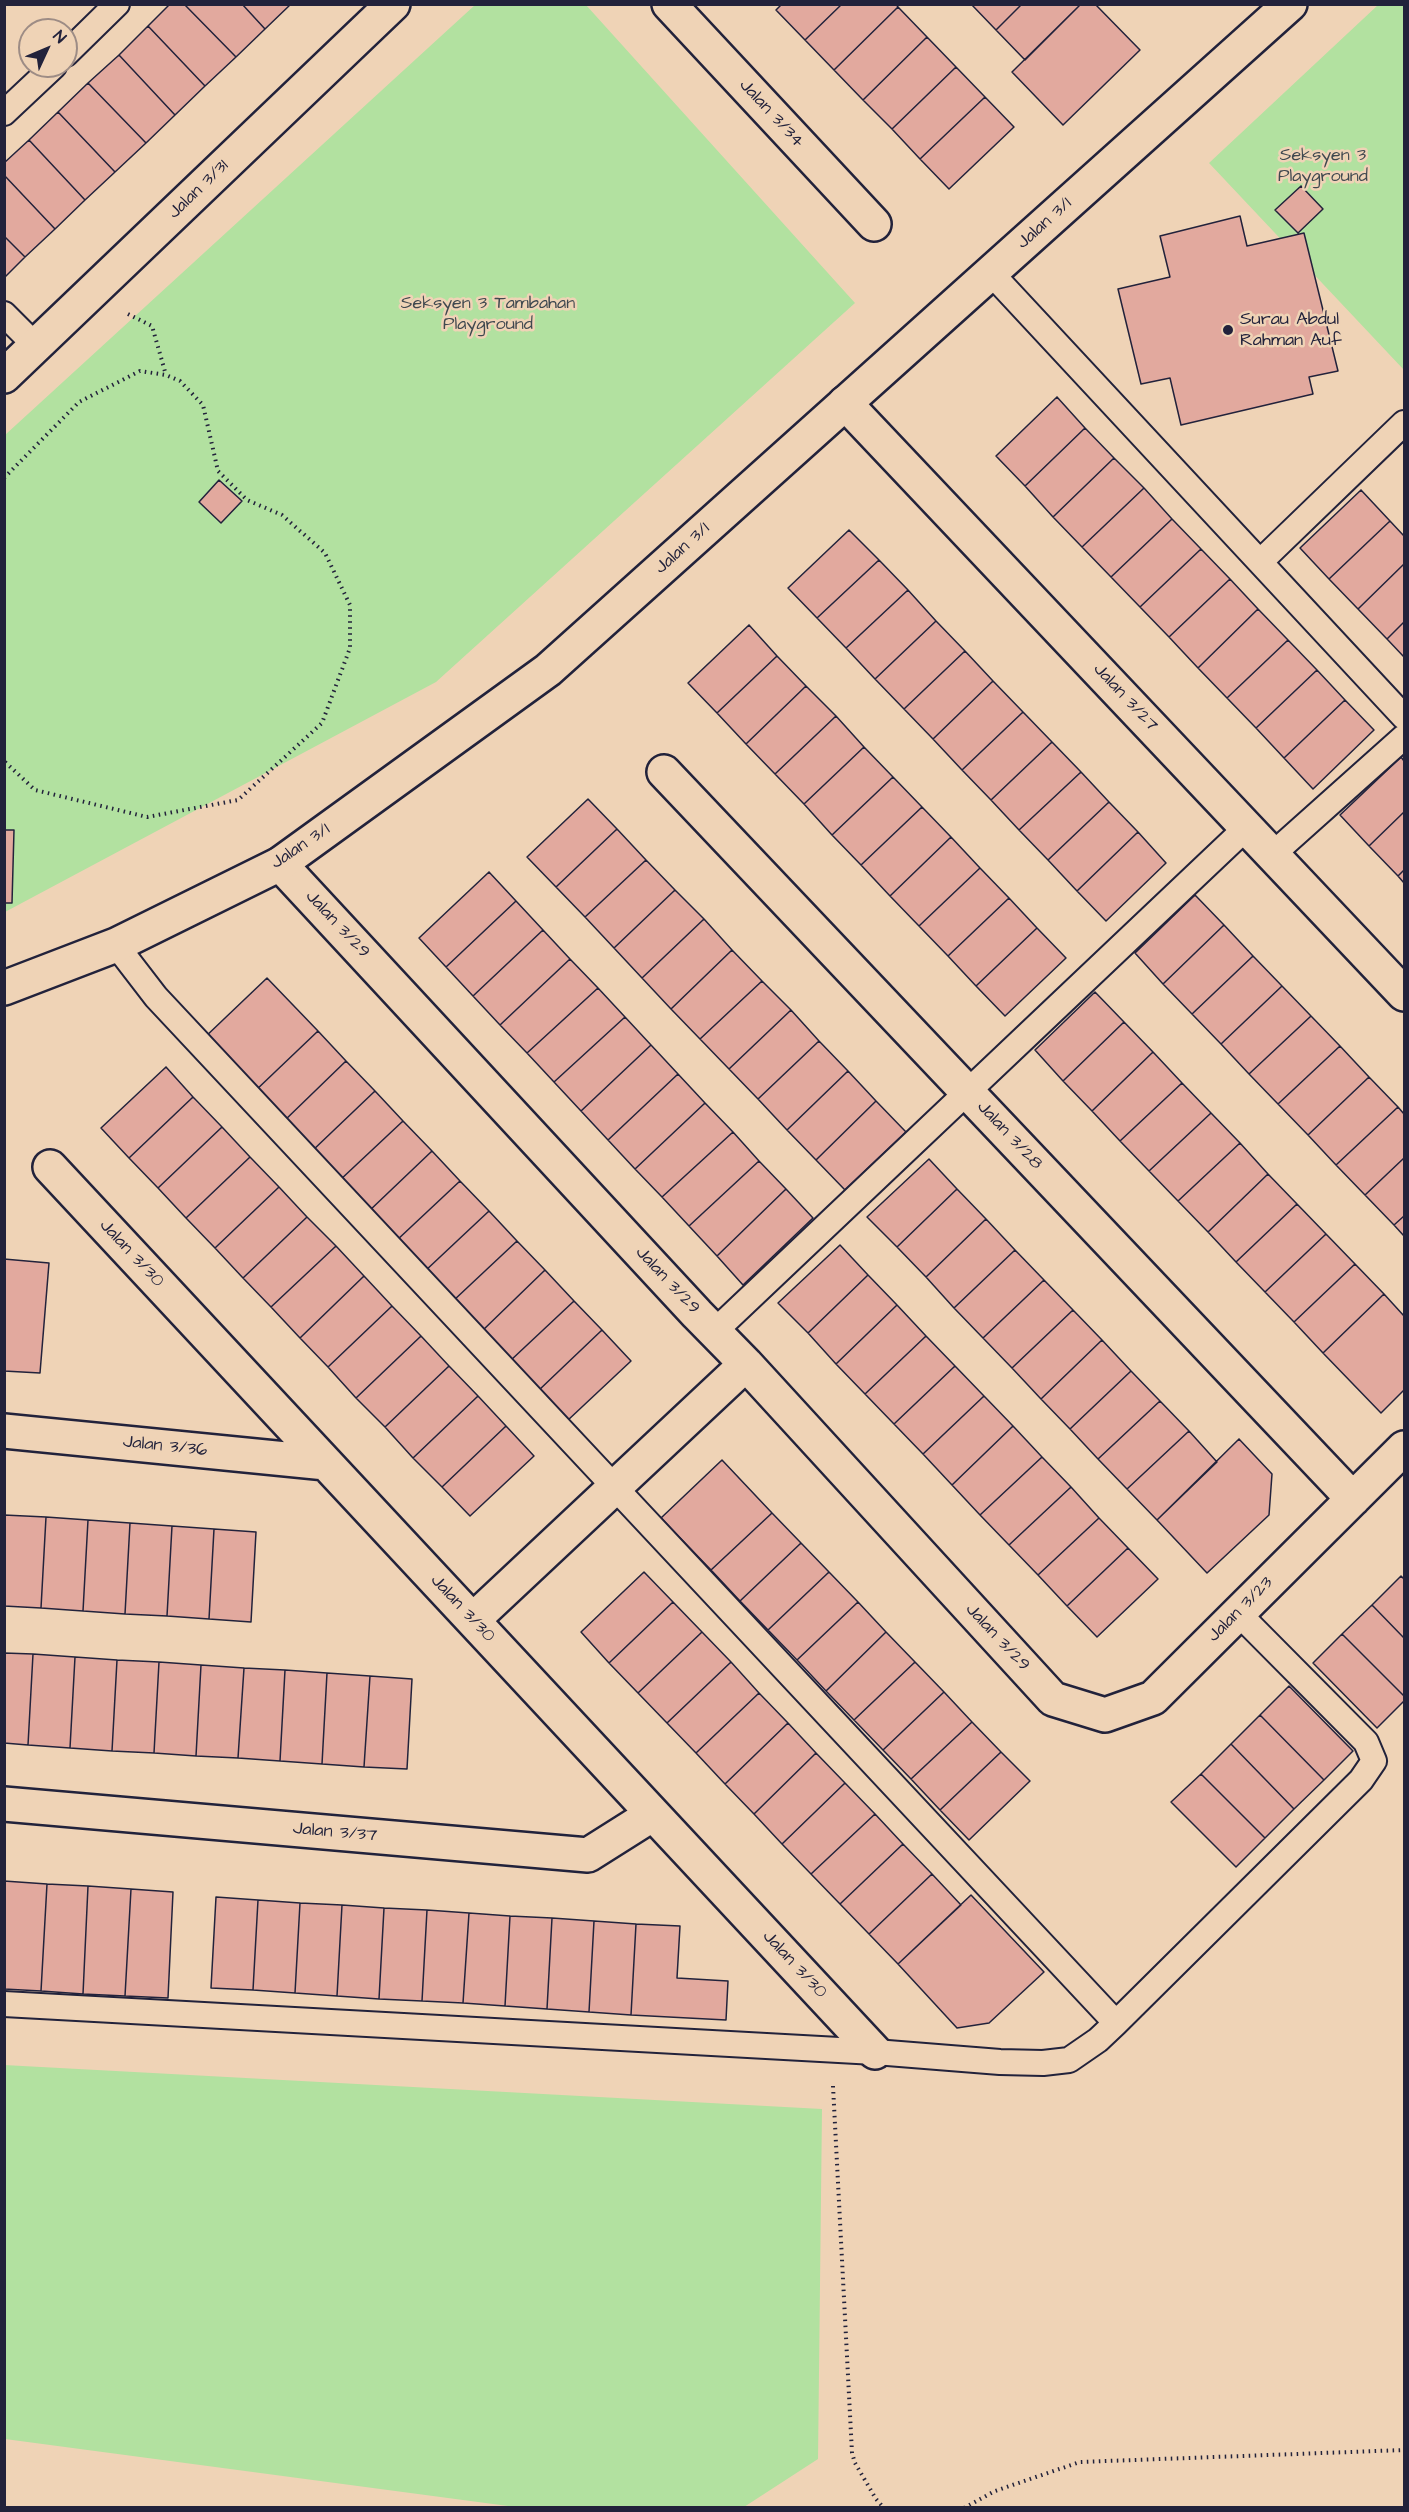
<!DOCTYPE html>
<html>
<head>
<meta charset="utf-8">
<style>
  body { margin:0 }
  #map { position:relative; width:1409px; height:2512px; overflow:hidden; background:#efd3b6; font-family:"Architects Daughter",sans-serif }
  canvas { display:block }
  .frame { position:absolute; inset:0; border:6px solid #22223b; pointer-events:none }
  .north { position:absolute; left:18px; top:18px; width:60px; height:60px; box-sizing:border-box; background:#efd3b6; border:2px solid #9d8c85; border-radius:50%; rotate:46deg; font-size:16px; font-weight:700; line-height:24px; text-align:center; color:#22223b }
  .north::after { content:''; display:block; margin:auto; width:21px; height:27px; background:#22223b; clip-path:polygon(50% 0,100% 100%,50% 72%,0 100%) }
</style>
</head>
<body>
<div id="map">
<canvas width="1409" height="2512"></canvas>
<div class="frame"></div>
<div class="north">N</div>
</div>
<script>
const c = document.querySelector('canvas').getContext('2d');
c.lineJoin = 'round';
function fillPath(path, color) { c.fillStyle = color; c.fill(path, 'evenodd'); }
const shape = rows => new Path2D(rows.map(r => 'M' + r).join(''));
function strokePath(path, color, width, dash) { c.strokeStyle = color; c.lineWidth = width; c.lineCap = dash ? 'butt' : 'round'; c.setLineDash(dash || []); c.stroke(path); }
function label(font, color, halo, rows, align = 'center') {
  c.font = font + ' "Architects Daughter",sans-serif'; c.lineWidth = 5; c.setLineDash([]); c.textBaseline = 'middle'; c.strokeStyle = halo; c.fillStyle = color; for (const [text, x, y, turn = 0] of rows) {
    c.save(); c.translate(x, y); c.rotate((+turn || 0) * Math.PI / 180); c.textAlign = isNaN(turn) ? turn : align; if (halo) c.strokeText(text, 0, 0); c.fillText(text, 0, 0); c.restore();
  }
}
fillPath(shape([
  [475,5,586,5,855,303,436,682,5,912,5,435],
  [1378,5,1404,5,1404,370,1209,163],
  [4,2065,822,2109,818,2459,744,2507,523,2508,5,2439]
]), '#b2e1a0');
const building = shape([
  [170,4,184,4,236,57,205,86,148,26,170,4],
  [184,4,242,4,265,29,236,57,184,4],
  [242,4,291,4,265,29,242,4],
  [782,4,842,4,805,40,776,10,782,4],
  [842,4,896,4,898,7,834,70,805,40,842,4],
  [971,4,1022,4,996,30,971,4],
  [1022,4,1081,4,1025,60,996,30,1022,4],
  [1081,4,1095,4,1140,50,1063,125,1012,72,1081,4],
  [898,7,927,37,863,100,834,70,898,7],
  [148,26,205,86,175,115,119,55,148,26],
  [927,37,956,67,892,129,863,100,927,37],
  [119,55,175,115,146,143,88,83,119,55],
  [956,67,985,97,920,159,892,129,956,67],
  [88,83,146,143,115,172,58,112,88,83],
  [985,97,1014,127,949,189,920,159,985,97],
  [58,112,115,172,85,200,29,140,58,112],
  [29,140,85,200,55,229,4,175,4,163,29,140],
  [4,175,55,229,25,257,4,236,4,175],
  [1301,186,1323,209,1298,233,1275,210,1301,186],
  [1240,216,1247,246,1304,233,1338,371,1309,377,1313,394,1181,425,1170,378,1141,384,1118,289,1170,277,1160,236,1240,216],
  [4,236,25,257,4,278,4,236],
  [1057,397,1085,428,1025,486,996,456,1057,397],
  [1085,428,1114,458,1053,517,1025,486,1085,428],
  [1114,458,1144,488,1082,547,1053,517,1114,458],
  [219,480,242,501,221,523,199,502,219,480],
  [1144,488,1172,519,1111,577,1082,547,1144,488],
  [1361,490,1390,521,1329,579,1300,548,1361,490],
  [1172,519,1201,549,1140,607,1111,577,1172,519],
  [1390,521,1404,536,1404,564,1358,609,1329,579,1390,521],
  [849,530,879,560,817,618,788,588,849,530],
  [1201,549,1230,579,1169,637,1140,607,1201,549],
  [879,560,908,590,846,648,817,618,879,560],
  [1404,564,1404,622,1387,639,1358,609,1404,564],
  [1230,579,1258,609,1198,668,1169,637,1230,579],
  [908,590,936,621,875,679,846,648,908,590],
  [1258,609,1288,640,1227,698,1198,668,1258,609],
  [936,621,965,651,904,709,875,679,936,621],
  [1404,622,1404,657,1387,639,1404,622],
  [749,625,777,656,717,713,688,683,749,625],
  [1288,640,1317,670,1256,728,1227,698,1288,640],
  [965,651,993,681,933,739,904,709,965,651],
  [777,656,806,686,746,744,717,713,777,656],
  [1317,670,1345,700,1284,758,1256,728,1317,670],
  [993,681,1023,712,962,770,933,739,993,681],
  [806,686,836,716,775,774,746,744,806,686],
  [1345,700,1374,730,1313,789,1284,758,1345,700],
  [1023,712,1052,742,991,800,962,770,1023,712],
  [836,716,864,747,804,804,775,774,836,716],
  [1052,742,1081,772,1019,830,991,800,1052,742],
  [864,747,893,777,832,835,804,804,864,747],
  [1401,757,1404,761,1404,812,1369,846,1340,815,1401,757],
  [1081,772,1109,802,1048,860,1019,830,1081,772],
  [893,777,922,807,861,865,832,835,893,777],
  [588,799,617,829,556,887,527,857,588,799],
  [1109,802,1138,832,1077,891,1048,860,1109,802],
  [922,807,951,837,890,896,861,865,922,807],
  [1404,812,1404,870,1398,876,1369,846,1404,812],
  [617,829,646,860,585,917,556,887,617,829],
  [4,830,14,830,12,903,4,903,4,830],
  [1138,832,1166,863,1106,921,1077,891,1138,832],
  [951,837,980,868,919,926,890,896,951,837],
  [646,860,675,890,614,948,585,917,646,860],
  [980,868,1009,898,948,956,919,926,980,868],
  [1404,870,1404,883,1398,876,1404,870],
  [489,872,516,901,446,967,419,938,489,872],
  [675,890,704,919,642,978,614,948,675,890],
  [1195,895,1224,925,1163,984,1135,953,1195,895],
  [1009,898,1037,928,976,986,948,956,1009,898],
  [516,901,543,930,473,996,446,967,516,901],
  [704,919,732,950,671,1009,642,978,704,919],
  [1224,925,1253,956,1192,1014,1163,984,1224,925],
  [1037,928,1066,958,1005,1016,976,986,1037,928],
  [543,930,570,959,500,1025,473,996,543,930],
  [732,950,762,981,700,1039,671,1009,732,950],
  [1253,956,1282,986,1221,1044,1192,1014,1253,956],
  [570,959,598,988,527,1053,500,1025,570,959],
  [267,978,318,1031,254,1092,203,1039,267,978],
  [762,981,791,1010,729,1069,700,1039,762,981],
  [1282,986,1311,1016,1249,1074,1221,1044,1282,986],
  [598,988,625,1017,554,1082,527,1053,598,988],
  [1095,992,1124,1022,1063,1081,1035,1050,1095,992],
  [791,1010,819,1041,758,1099,729,1069,791,1010],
  [1311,1016,1340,1046,1278,1104,1249,1074,1311,1016],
  [625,1017,651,1045,581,1111,554,1082,625,1017],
  [1124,1022,1153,1052,1092,1111,1063,1081,1124,1022],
  [318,1031,346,1061,283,1122,254,1092,318,1031],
  [819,1041,848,1071,787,1130,758,1099,819,1041],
  [651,1045,678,1074,608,1140,581,1111,651,1045],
  [1340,1046,1369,1077,1308,1135,1278,1104,1340,1046],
  [1153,1052,1182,1083,1120,1141,1092,1111,1153,1052],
  [346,1061,375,1091,311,1152,283,1122,346,1061],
  [166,1067,193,1097,129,1158,101,1128,166,1067],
  [848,1071,876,1101,816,1160,787,1130,848,1071],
  [678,1074,705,1103,635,1169,608,1140,678,1074],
  [1369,1077,1398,1107,1336,1165,1308,1135,1369,1077],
  [1182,1083,1211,1113,1149,1171,1120,1141,1182,1083],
  [375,1091,403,1121,339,1181,311,1152,375,1091],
  [193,1097,222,1127,158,1188,129,1158,193,1097],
  [876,1101,906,1132,845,1190,816,1160,876,1101],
  [705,1103,733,1132,662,1197,635,1169,705,1103],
  [1398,1107,1404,1114,1404,1158,1365,1195,1336,1165,1398,1107],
  [1211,1113,1240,1143,1178,1201,1149,1171,1211,1113],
  [403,1121,432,1151,368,1212,339,1181,403,1121],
  [222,1127,250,1157,186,1218,158,1188,222,1127],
  [733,1132,759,1161,689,1226,662,1197,733,1132],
  [1240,1143,1268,1174,1208,1232,1178,1201,1240,1143],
  [432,1151,460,1181,396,1241,368,1212,432,1151],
  [250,1157,279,1187,215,1248,186,1218,250,1157],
  [1404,1158,1404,1216,1394,1225,1365,1195,1404,1158],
  [929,1159,957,1189,897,1247,867,1217,929,1159],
  [759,1161,786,1189,717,1256,689,1226,759,1161],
  [1268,1174,1297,1204,1236,1262,1208,1232,1268,1174],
  [460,1181,489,1211,424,1272,396,1241,460,1181],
  [279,1187,307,1217,243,1278,215,1248,279,1187],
  [786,1189,813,1218,743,1285,717,1256,786,1189],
  [957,1189,986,1219,926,1277,897,1247,957,1189],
  [1297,1204,1326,1234,1265,1292,1236,1262,1297,1204],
  [489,1211,517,1241,453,1301,424,1272,489,1211],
  [1404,1216,1404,1236,1394,1225,1404,1216],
  [307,1217,336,1246,271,1307,243,1278,307,1217],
  [986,1219,1015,1250,954,1308,926,1277,986,1219],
  [1326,1234,1355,1264,1294,1322,1265,1292,1326,1234],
  [517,1241,545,1270,481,1332,453,1301,517,1241],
  [840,1245,868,1275,808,1333,778,1303,840,1245],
  [336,1246,364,1276,300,1338,271,1307,336,1246],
  [1015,1250,1044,1280,983,1338,954,1308,1015,1250],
  [4,1259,49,1263,40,1373,4,1371,4,1259],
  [1355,1264,1384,1294,1323,1353,1294,1322,1355,1264],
  [545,1270,574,1301,510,1361,481,1332,545,1270],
  [868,1275,897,1305,836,1364,808,1333,868,1275],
  [364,1276,392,1306,328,1367,300,1338,364,1276],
  [1044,1280,1073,1310,1012,1368,983,1338,1044,1280],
  [1384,1294,1404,1316,1404,1390,1381,1413,1323,1353,1384,1294],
  [574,1301,602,1330,538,1391,510,1361,574,1301],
  [897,1305,926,1336,865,1394,836,1364,897,1305],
  [392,1306,421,1336,356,1398,328,1367,392,1306],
  [1073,1310,1102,1340,1041,1399,1012,1368,1073,1310],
  [602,1330,631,1361,567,1421,538,1391,602,1330],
  [421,1336,449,1366,385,1427,356,1398,421,1336],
  [926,1336,955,1366,894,1424,865,1394,926,1336],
  [1102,1340,1131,1371,1070,1429,1041,1399,1102,1340],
  [449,1366,478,1396,413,1458,385,1427,449,1366],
  [955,1366,984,1396,923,1454,894,1424,955,1366],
  [1131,1371,1160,1401,1098,1459,1070,1429,1131,1371],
  [478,1396,506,1426,442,1487,413,1458,478,1396],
  [984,1396,1013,1426,952,1485,923,1454,984,1396],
  [1160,1401,1189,1431,1127,1489,1098,1459,1160,1401],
  [506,1426,534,1456,470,1516,442,1487,506,1426],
  [1013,1426,1042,1457,980,1515,952,1485,1013,1426],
  [1189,1431,1217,1462,1157,1520,1127,1489,1189,1431],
  [1239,1439,1272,1474,1269,1515,1207,1573,1157,1520,1239,1439],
  [1042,1457,1071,1487,1009,1545,980,1515,1042,1457],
  [722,1460,772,1513,711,1570,661,1518,722,1460],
  [1071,1487,1099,1518,1038,1575,1009,1545,1071,1487],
  [772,1513,801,1543,740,1601,711,1570,772,1513],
  [4,1515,46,1517,41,1608,4,1606,4,1515],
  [46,1517,88,1520,83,1611,41,1608,46,1517],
  [1099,1518,1128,1548,1067,1606,1038,1575,1099,1518],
  [88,1520,130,1523,125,1614,83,1611,88,1520],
  [130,1523,172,1526,167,1616,125,1614,130,1523],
  [172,1526,214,1529,209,1619,167,1616,172,1526],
  [214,1529,256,1532,251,1622,209,1619,214,1529],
  [801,1543,829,1572,768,1630,740,1601,801,1543],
  [1128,1548,1158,1579,1097,1637,1067,1606,1128,1548],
  [644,1572,673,1602,609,1663,581,1632,644,1572],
  [829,1572,858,1602,797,1660,768,1630,829,1572],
  [1401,1576,1404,1579,1404,1638,1372,1605,1401,1576],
  [673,1602,702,1632,638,1693,609,1663,673,1602],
  [858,1602,886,1632,826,1691,797,1660,858,1602],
  [1372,1605,1404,1638,1404,1696,1342,1634,1372,1605],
  [702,1632,731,1662,667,1723,638,1693,702,1632],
  [886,1632,915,1662,854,1720,826,1691,886,1632],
  [1342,1634,1404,1696,1404,1701,1377,1728,1313,1663,1342,1634],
  [4,1653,33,1654,28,1745,4,1743,4,1653],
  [33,1654,75,1657,70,1748,28,1745,33,1654],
  [75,1657,117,1660,112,1751,70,1748,75,1657],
  [117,1660,159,1662,154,1753,112,1751,117,1660],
  [159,1662,201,1665,196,1756,154,1753,159,1662],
  [731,1662,759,1693,696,1753,667,1723,731,1662],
  [915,1662,944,1692,883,1750,854,1720,915,1662],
  [201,1665,244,1668,238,1758,196,1756,201,1665],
  [244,1668,285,1670,280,1761,238,1758,244,1668],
  [285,1670,327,1673,322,1764,280,1761,285,1670],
  [327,1673,370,1676,364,1767,322,1764,327,1673],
  [370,1676,412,1679,407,1769,364,1767,370,1676],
  [1289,1686,1353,1751,1324,1780,1260,1715,1289,1686],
  [944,1692,972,1722,911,1779,883,1750,944,1692],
  [759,1693,788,1723,725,1784,696,1753,759,1693],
  [1260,1715,1324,1780,1294,1809,1231,1744,1260,1715],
  [972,1722,1001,1752,940,1810,911,1779,972,1722],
  [788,1723,816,1753,754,1814,725,1784,788,1723],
  [1231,1744,1294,1809,1265,1838,1201,1774,1231,1744],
  [1001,1752,1030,1781,969,1840,940,1810,1001,1752],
  [816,1753,845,1783,782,1844,754,1814,816,1753],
  [1201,1774,1265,1838,1236,1867,1171,1802,1201,1774],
  [845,1783,875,1814,811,1874,782,1844,845,1783],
  [875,1814,903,1844,840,1904,811,1874,875,1814],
  [903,1844,932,1874,869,1934,840,1904,903,1844],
  [932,1874,961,1905,898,1964,869,1934,932,1874],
  [4,1881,47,1884,41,1991,4,1989,4,1881],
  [47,1884,88,1886,83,1994,41,1991,47,1884],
  [88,1886,131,1889,125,1996,83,1994,88,1886],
  [131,1889,173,1892,168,1998,125,1996,131,1889],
  [971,1895,1044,1972,989,2023,957,2028,898,1964,971,1895],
  [216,1897,258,1900,253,1990,211,1988,216,1897],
  [258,1900,300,1903,295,1993,253,1990,258,1900],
  [300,1903,342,1905,337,1996,295,1993,300,1903],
  [342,1905,384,1908,379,1999,337,1996,342,1905],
  [384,1908,427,1910,422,2001,379,1999,384,1908],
  [427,1910,469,1913,463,2003,422,2001,427,1910],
  [469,1913,510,1916,505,2006,463,2003,469,1913],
  [510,1916,552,1918,547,2009,505,2006,510,1916],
  [552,1918,594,1921,589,2012,547,2009,552,1918],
  [594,1921,636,1924,631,2015,589,2012,594,1921],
  [636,1924,680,1926,677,1978,728,1981,726,2020,631,2015,636,1924]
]);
fillPath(building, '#e2a99e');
strokePath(building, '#22223b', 1.5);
const lane = shape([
  [66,54,117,4],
  [4,113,54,66],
  [991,273,1404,717],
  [4,314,36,346],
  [1260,562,1404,423],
  [1273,854,1404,737],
  [116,945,156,997,1116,2023],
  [714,1332,1247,827],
  [4,2004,875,2052,1000,2062,1043,2063,1069,2060,1098,2040,1116,2023,1361,1780,1374,1761,1366,1742,1238,1613]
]);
const street = shape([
  [669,4,874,224],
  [4,376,393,4],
  [845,403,1404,994],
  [664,772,1353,1499],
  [280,864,697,1314,746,1364,1053,1699,1105,1715,1153,1698,1404,1448],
  [50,1167,875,2052],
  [4,1431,326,1463],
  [473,1620,746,1364],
  [4,1804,588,1855,653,1814]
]);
const secondary = shape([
  [4,988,116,945,280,864,548,670,1290,4]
]);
strokePath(lane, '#22223b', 28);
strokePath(street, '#22223b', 38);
strokePath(secondary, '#22223b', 38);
strokePath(shape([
  [128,314,152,326,166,375],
  [4,478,79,402,140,371,166,375,180,381,203,405,218,471,247,500,282,515,325,553,350,605,350,648,322,723,238,800,147,817,35,790,4,761],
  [833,2086,852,2453,855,2463,876,2499,884,2508],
  [964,2508,995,2491,1080,2462,1404,2450]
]), '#22223b', 4, [1.5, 4.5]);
strokePath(lane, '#efd3b6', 24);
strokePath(street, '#efd3b6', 33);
strokePath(secondary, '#efd3b6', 33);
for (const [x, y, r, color] of [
  [1228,330,6,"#22223b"]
]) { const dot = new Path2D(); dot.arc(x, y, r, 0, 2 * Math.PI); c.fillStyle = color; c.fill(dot); strokePath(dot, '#efd3b6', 2); }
label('18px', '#22223b', '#efd3b6', [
  ["Jalan 3/34",771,114,47],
  ["Jalan 3/31",199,190,-44],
  ["Jalan 3/1",1045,224,-42],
  ["Jalan 3/1",683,549,-42],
  ["Jalan 3/27",1125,698,47],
  ["Jalan 3/1",301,847,-34],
  ["Jalan 3/29",337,925,47],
  ["Jalan 3/28",1009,1136,47],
  ["Jalan 3/30",131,1254,47],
  ["Jalan 3/29",667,1281,47],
  ["Jalan 3/36",165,1447,6],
  ["Jalan 3/30",462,1609,47],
  ["Jalan 3/23",1241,1610,-45],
  ["Jalan 3/29",997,1638,47],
  ["Jalan 3/37",335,1833,5],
  ["Jalan 3/30",794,1965,47]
]);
label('18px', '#3f484f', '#efd3b6', [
  ["Seksyen 3",1323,156],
  ["Playground",1323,177],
  ["Seksyen 3 Tambahan",488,304],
  ["Playground",488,325]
]);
label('18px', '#22223b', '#efd3b6', [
  ["Surau Abdul",1240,320],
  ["Rahman Auf",1240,341]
], 'left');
</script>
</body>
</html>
